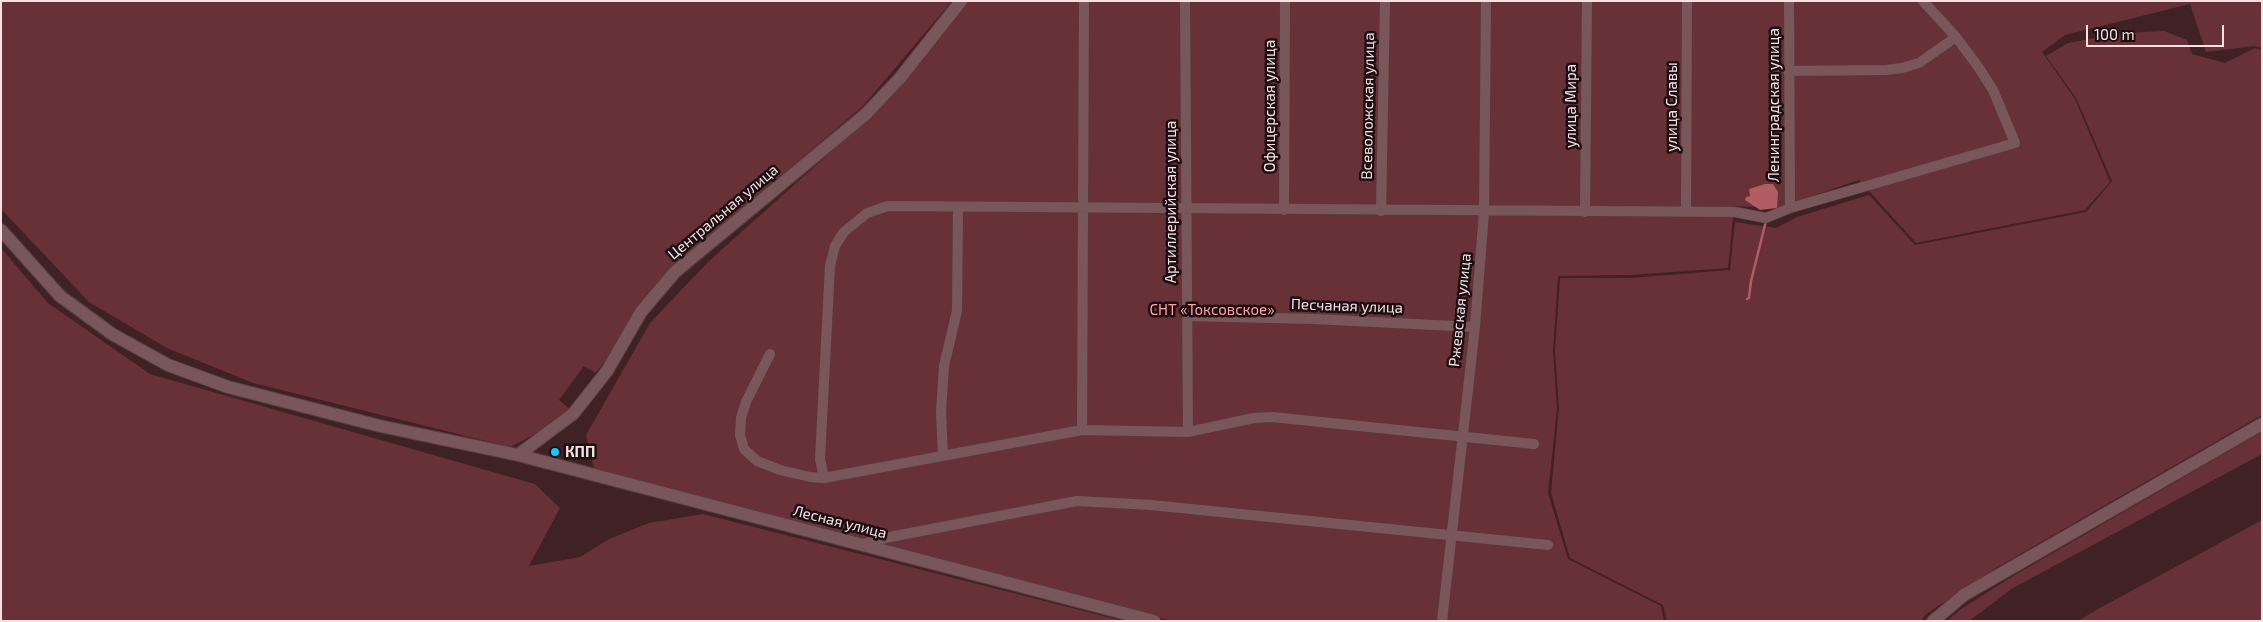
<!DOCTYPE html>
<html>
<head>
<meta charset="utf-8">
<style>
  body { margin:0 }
  #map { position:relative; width:2263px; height:622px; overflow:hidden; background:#402124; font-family:"Exo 2",sans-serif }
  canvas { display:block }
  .frame { position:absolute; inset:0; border:2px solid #f6e1e2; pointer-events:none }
  .scale { position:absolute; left:2086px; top:25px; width:138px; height:22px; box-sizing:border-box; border:2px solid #f6e1e2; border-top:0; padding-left:6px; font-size:15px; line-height:18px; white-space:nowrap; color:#f6e1e2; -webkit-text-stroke:4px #1d0f11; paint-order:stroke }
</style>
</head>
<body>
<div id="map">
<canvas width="2263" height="622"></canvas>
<div class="frame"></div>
<div class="scale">100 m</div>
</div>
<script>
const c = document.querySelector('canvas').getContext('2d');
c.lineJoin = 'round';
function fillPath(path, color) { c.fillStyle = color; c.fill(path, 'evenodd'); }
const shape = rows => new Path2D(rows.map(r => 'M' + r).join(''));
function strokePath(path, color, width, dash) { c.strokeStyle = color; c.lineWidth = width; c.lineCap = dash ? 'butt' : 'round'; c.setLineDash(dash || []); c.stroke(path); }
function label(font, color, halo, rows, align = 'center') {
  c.font = font + ' "Exo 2",sans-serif'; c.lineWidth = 5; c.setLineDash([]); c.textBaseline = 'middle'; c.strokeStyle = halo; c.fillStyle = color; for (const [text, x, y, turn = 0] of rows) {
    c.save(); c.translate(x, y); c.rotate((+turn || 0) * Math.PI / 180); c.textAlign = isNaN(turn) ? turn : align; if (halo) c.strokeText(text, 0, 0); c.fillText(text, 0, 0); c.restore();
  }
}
fillPath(shape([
  [1,1,952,1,863,106,669,270,636,307,609,357,595,373,584,366,559,400,571,410,553,425,510,447,253,383,167,348,89,302,1,209],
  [966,1,2262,1,2262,48,2254,46,2206,52,2190,4,2065,35,2042,52,2075,99,2110,182,2085,210,1916,243,1859,180,1777,208,1734,206,1728,268,1630,275,1558,276,1553,351,1557,409,1548,493,1568,559,1661,606,1664,621,1172,621,594,468,586,435,650,323,708,262,871,116],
  [2164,31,2187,40,2192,54,2225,63,2255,48,2262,50,2262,415,1996,568,1926,614,1921,621,1667,621,1663,605,1570,558,1551,493,1559,408,1555,351,1560,278,1630,278,1730,270,1735,222,1776,228,1797,217,1869,195,1915,245,2086,212,2112,181,2076,98,2046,56,2068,43,2123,33],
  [1,248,48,303,150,374,535,484,560,508,529,566,580,557,609,539,649,523,703,514,1123,621,1,621],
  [2262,432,2262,454,2013,588,1969,621,1947,621,1961,609,2013,576],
  [2262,520,2262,621,2078,621,2098,609]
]), '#683037');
fillPath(shape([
  [1773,184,1778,192,1777,208,1760,210,1745,200,1746,197,1750,196,1749,189,1765,184]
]), '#b25c66');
strokePath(shape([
  [1747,299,1749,298,1751,281,1766,221]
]), '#b25c66', 2.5);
const minor = shape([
  [1185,1,1188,432],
  [1789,1,1790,208],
  [1788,71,1886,70,1902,68,1919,63,1956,37],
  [1284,210,1285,1],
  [1381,211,1385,1],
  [1585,212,1587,1],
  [1686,212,1687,1],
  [1187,316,1314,319,1475,327],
  [770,354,746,402,741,418,740,435,744,449,757,461,780,470,810,477,824,478],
  [1082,430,1084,1],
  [1534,444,1272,417,1254,418,1188,432,1082,430,824,478,820,459,830,266,835,246,844,232,867,213,888,206,1735,212,1766,218,1790,208,2015,143,1993,90,1979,68,1956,37,1923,1],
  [943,456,941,412,944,366,957,311,958,208],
  [862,544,890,537,1077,501,1151,505,1548,545],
  [1442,621,1475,327,1484,212,1486,1]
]);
const tertiary = shape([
  [1,230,60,296,112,334,168,365,228,387,380,426,518,455,1154,621],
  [518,455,573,414,607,371,641,312,675,272,866,114,900,78,961,1],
  [1933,621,1964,595,2262,424]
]);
strokePath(minor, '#573d40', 11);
strokePath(tertiary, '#573d40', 14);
strokePath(minor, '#795659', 10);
strokePath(tertiary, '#795659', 12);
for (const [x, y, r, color] of [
  [555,452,5,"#13cafb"]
]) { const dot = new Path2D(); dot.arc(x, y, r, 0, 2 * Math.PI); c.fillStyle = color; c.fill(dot); strokePath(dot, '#1d0f11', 2); }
label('15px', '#f6e1e2', '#1d0f11', [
  ["Ленинградская улица",1774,105,-90],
  ["Офицерская улица",1270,106,-90],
  ["Всеволожская улица",1368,106,-89],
  ["улица Мира",1571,106,-90],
  ["улица Славы",1672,107,-90],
  ["Артиллерийская улица",1171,202,-90],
  ["Центральная улица",723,212,-40],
  ["Песчаная улица",1347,306,2],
  ["Ржевская улица",1460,310,-84],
  ["Лесная улица",840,522,14]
]);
label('15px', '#fea0a8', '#1d0f11', [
  ["СНТ «Токсовское»",1212,310]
]);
label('bold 15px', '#f6e1e2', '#1d0f11', [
  ["КПП",565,452]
], 'left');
</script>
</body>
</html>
